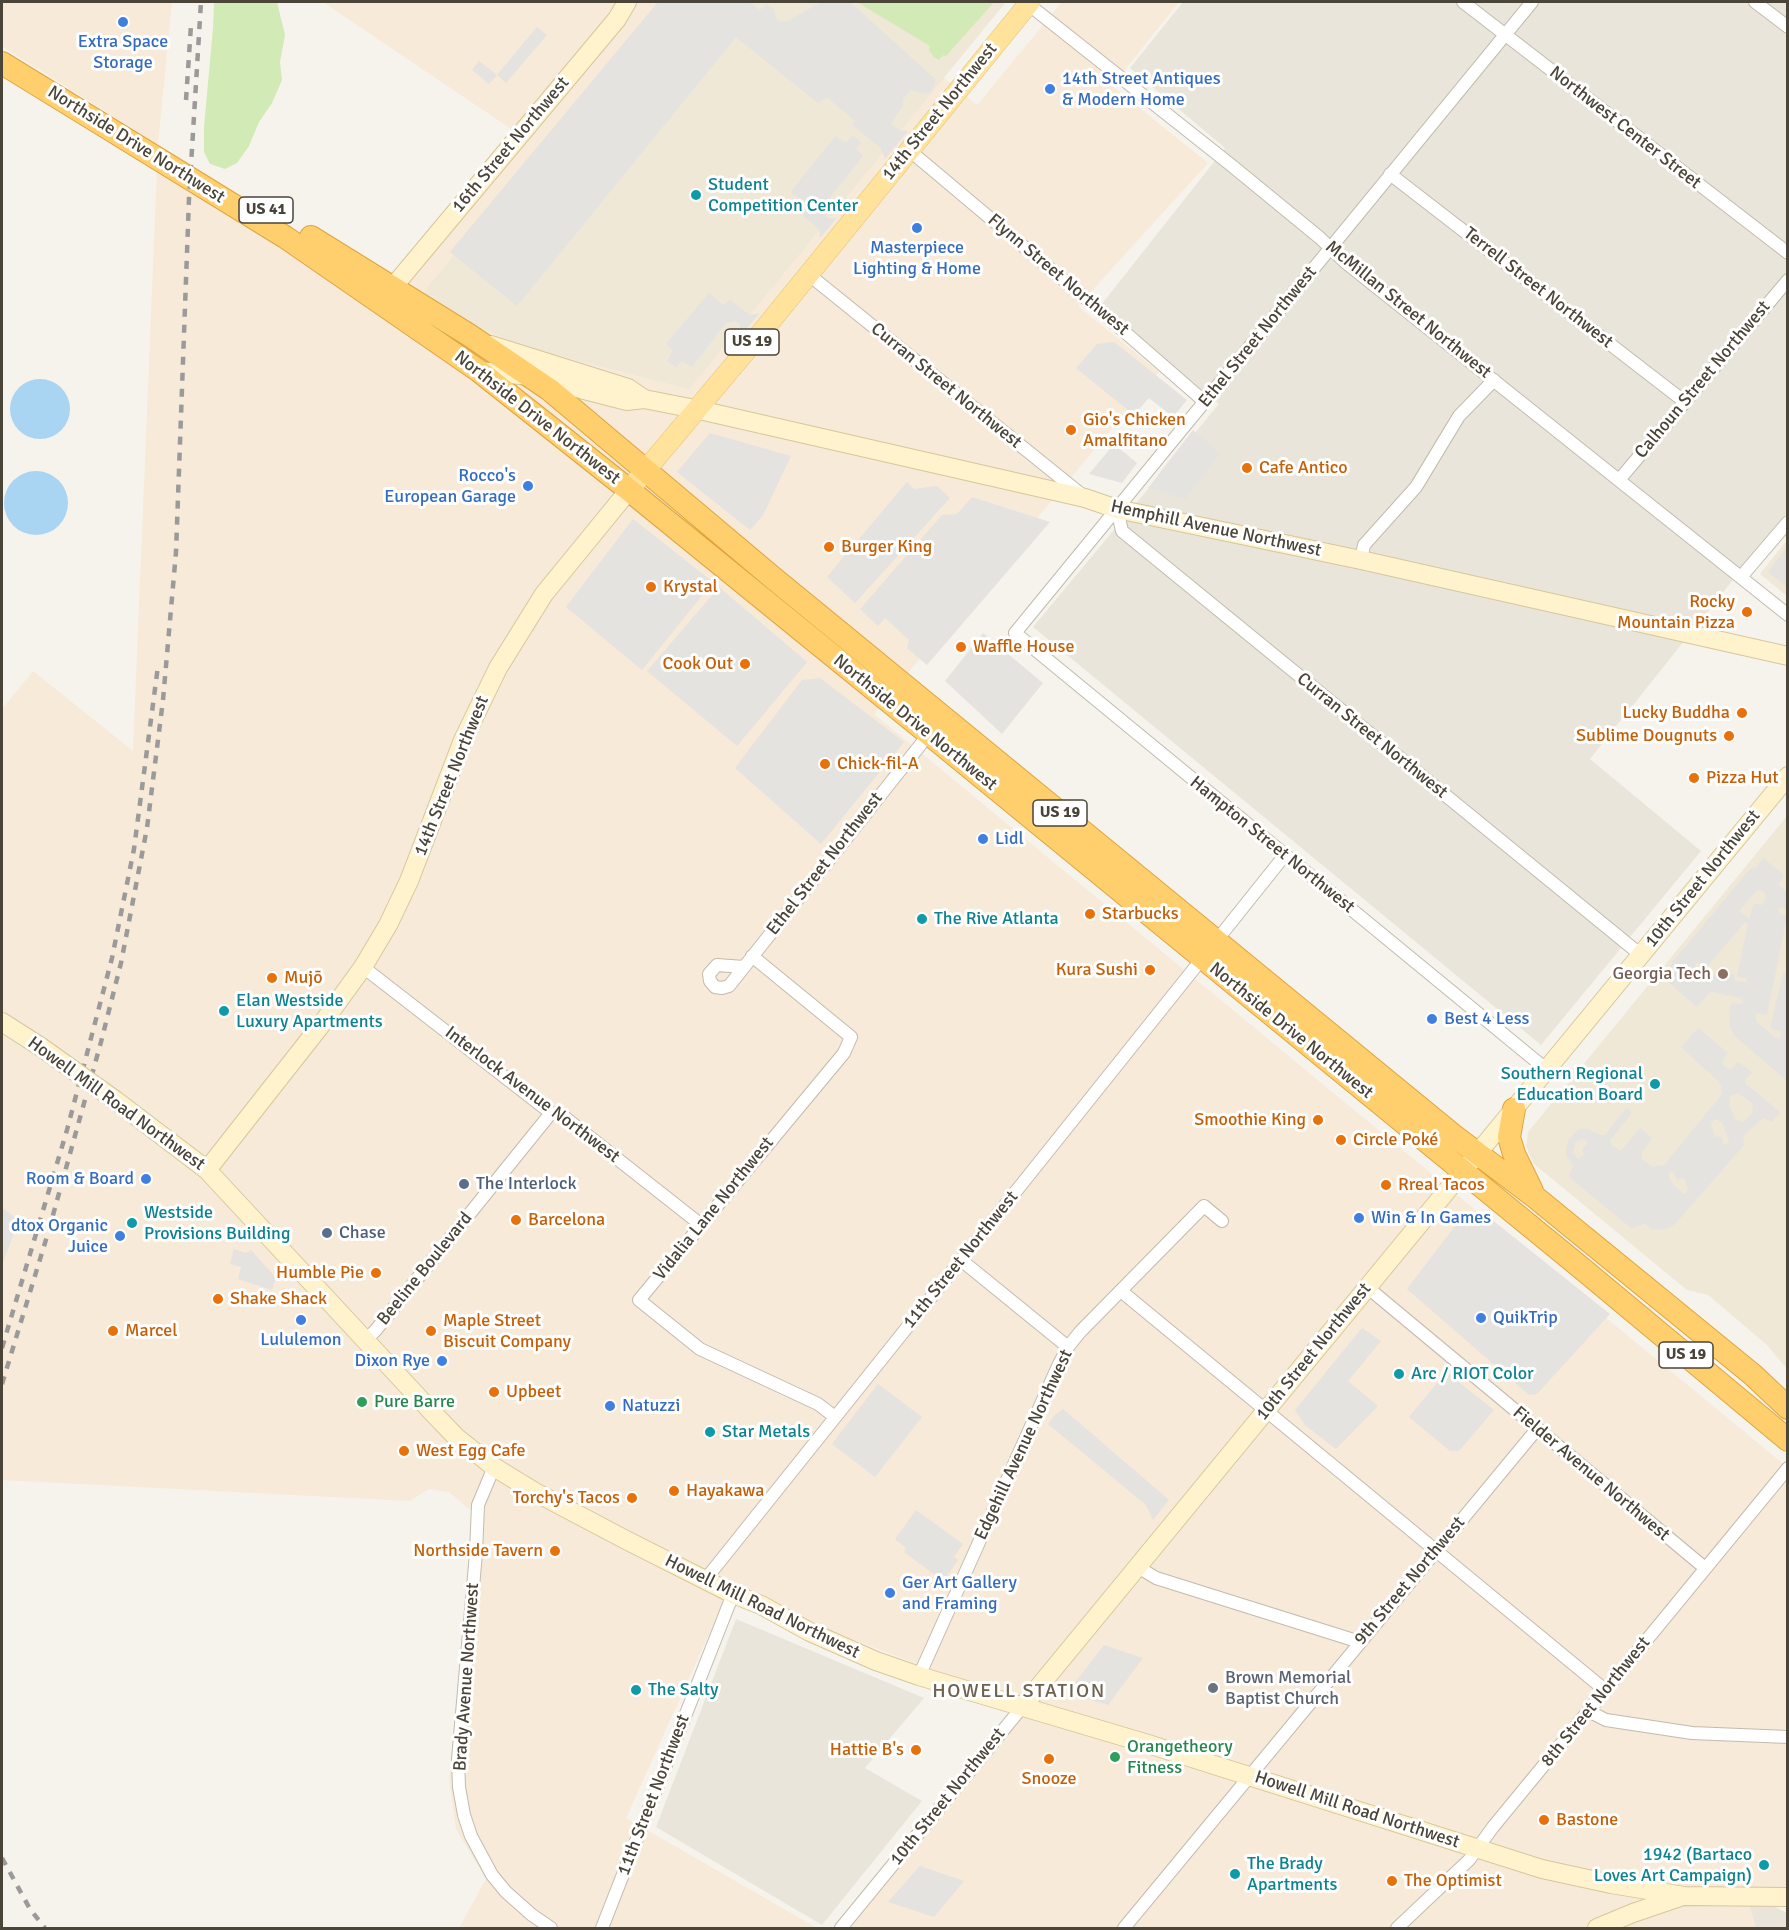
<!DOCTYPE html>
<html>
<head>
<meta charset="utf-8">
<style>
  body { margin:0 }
  #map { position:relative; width:1789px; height:1930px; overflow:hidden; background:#f6f3ec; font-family:Signika,sans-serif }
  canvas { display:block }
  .frame { position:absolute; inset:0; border:3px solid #4b4439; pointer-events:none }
</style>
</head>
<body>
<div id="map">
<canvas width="1789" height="1930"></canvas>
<div class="frame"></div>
</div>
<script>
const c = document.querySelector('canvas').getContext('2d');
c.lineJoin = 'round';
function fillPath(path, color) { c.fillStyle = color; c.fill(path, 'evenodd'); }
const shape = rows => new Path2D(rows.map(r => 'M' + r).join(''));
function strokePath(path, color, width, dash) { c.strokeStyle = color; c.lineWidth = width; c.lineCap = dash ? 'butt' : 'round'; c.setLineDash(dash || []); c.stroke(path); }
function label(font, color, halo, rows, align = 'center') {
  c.font = font + ' Signika,sans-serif'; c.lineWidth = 6; c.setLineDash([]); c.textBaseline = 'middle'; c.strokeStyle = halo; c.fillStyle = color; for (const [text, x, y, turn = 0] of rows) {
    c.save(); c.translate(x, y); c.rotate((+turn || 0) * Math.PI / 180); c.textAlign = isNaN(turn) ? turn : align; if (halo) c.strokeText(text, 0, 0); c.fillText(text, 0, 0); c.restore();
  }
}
fillPath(shape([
  [1183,2,1787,2,1787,512,1590,759,1701,851,1541,1045,1033,627,1219,404,1101,305,1225,148,1130,68],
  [736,1619,924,1698,865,1768,922,1801,822,1925,656,1827],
  [1746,1892,1787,1913,1787,1928,1755,1928]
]), '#eae5da');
fillPath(shape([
  [2,2,172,2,158,144,390,288,523,137,323,2,852,2,977,105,1062,2,1179,2,1112,86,1208,163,1078,306,1159,372,874,714,1787,1467,1787,1891,1746,1891,1756,1928,833,1928,1020,1703,728,1592,626,1818,817,1928,459,1928,486,1879,456,1829,449,1779,475,1514,449,1492,429,1489,410,1501,2,1480,2,709,33,671,133,751,158,145,2,46]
]), '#f7ead8');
fillPath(shape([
  [658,2,1006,2,689,389,525,347,472,324,421,296],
  [1787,540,1787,596,1760,574],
  [1787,816,1787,1369,1767,1345,1708,1295,1687,1290,1534,1164,1526,1146,1528,1132]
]), '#efe8d6');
fillPath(shape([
  [214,2,277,2,285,35,280,62,282,80,272,103,259,122,249,146,237,163,225,169,210,164,204,152,204,127,213,28],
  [857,2,994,2,946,56,943,55,939,60,934,57,929,50,930,46]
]), '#d2eab5');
fillPath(shape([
  [658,2,749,2,760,10,766,4,774,9,777,21,786,22,821,2,850,2,936,80,932,91,926,94,911,90,903,99,903,105,891,124,899,130,908,131,885,159,881,148,852,125,855,121,827,97,818,103,736,37,517,306,450,252],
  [537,27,547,35,506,83,497,75,489,84,472,70,479,61,497,75],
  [853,135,861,142,856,149,863,156,823,206,825,216,828,218,837,218,820,238,819,229,801,214,807,204,791,192,835,136,843,142,847,142],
  [709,293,723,305,730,300,750,315,760,313,740,336,740,324,736,321,726,323,692,367,682,361,676,367,667,361,673,350,666,344],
  [1114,342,1187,400,1173,417,1149,398,1134,415,1076,368,1097,344],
  [1193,430,1220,454,1185,499,1148,488],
  [710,433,791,456,763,515,750,530,677,472],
  [1114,444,1137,463,1122,483,1089,474],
  [907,482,914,489,937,486,950,498,855,603,827,577],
  [972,497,1050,522,927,665,907,648,909,640,885,618,878,626,860,609,942,515,957,514],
  [633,519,713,582,642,670,566,607],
  [1787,547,1787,587,1768,572],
  [719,587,807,662,737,746,647,671],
  [983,633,1043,683,1002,734,945,681],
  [820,678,904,742,821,844,735,768,802,680],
  [1763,858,1784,875,1778,885,1787,892,1787,911,1782,907,1778,909,1779,914,1787,915,1787,917,1767,1015,1758,1013,1755,1015,1757,1022,1776,1038,1781,1037,1780,1031,1770,1029,1783,972,1787,973,1787,1081,1736,1037,1730,1028,1729,1013,1731,1003,1741,1004,1743,1002,1741,998,1712,992,1709,993,1697,1007,1666,980,1672,963,1750,869,1757,867],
  [1759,890,1764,892,1766,898,1762,905,1754,903,1749,919,1739,911,1756,891],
  [1745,922,1748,924,1737,976,1747,979,1747,982,1735,981,1735,975,1721,972,1718,977,1698,973,1695,969,1696,962,1706,968],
  [1698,1028,1728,1053,1722,1061,1723,1065,1731,1070,1738,1062,1752,1072,1745,1080,1746,1084,1780,1112,1772,1122,1763,1118,1745,1134,1743,1139,1745,1144,1674,1225,1662,1230,1652,1229,1645,1224,1631,1228,1569,1177,1573,1165,1567,1157,1566,1150,1568,1140,1579,1129,1588,1129,1600,1135,1605,1135,1626,1108,1632,1113,1610,1140,1611,1145,1621,1151,1640,1128,1652,1138,1642,1152,1642,1159,1652,1167,1664,1165,1719,1098,1722,1093,1721,1086,1717,1080,1681,1047],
  [1738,1093,1752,1103,1753,1112,1744,1122,1736,1120,1729,1105,1730,1096],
  [1716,1119,1723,1123,1729,1142,1726,1145,1723,1143,1721,1136,1714,1137,1711,1122],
  [1583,1139,1586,1140,1587,1144,1582,1149,1584,1155,1578,1159,1573,1152,1575,1143],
  [1673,1172,1677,1180,1684,1178,1688,1190,1686,1193,1683,1193,1674,1186,1669,1177,1669,1172],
  [2,1208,19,1220,2,1265],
  [1465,1213,1486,1215,1610,1314,1537,1394,1529,1395,1407,1289],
  [234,1249,246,1253,251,1250,276,1278,272,1290,238,1279,241,1267,230,1264],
  [1362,1328,1381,1341,1348,1381,1378,1406,1336,1449,1305,1425,1295,1410],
  [1446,1372,1494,1410,1459,1451,1450,1451,1409,1417],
  [878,1384,922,1417,875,1477,832,1444],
  [1063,1409,1169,1500,1153,1520,1146,1505,1048,1424,1054,1416],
  [916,1510,963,1544,954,1557,958,1560,943,1581,904,1552,906,1548,895,1539],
  [1104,1645,1143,1658,1108,1705,1067,1693],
  [920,1866,964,1881,934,1917,888,1902]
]), '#e5e3e0');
fillPath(shape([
  '10 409a30 30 0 1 1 60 0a30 30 0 1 1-60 0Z',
  '4 503a32 32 0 1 1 64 0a32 32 0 1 1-64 0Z'
]), '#a9d4f2');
const street = shape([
  [1463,2,1788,253],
  [1532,2,1015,633,1547,1070],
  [1755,2,1788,27],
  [1028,4,1231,165,1320,238,1345,262,1788,615],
  [909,150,1104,314,1205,402],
  [1390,174,1685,402],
  [808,274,1082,495],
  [1619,480,1788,280],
  [1117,509,1122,531,1641,955],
  [1361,560,1364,545,1416,487,1459,416,1494,380],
  [1741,577,1788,522],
  [752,956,851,1037,844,1053,639,1300,700,1349,818,1404,835,1417],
  [363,967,551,1113,563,1116,700,1224],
  [744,967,717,965,709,974,710,981,715,987,722,988,729,986,929,734],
  [961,1260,1068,1347],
  [1367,1287,1705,1568],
  [1121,1291,1605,1690],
  [365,1340,375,1331,551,1113],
  [494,1467,478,1505,476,1553,458,1759,459,1787,464,1815,471,1836,492,1875,506,1892,532,1915,551,1928],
  [1138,1567,1156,1578,1360,1642],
  [705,1580,1285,855],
  [919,1676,1059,1364,1068,1347,1080,1332,1204,1206,1222,1221],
  [1588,1711,1606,1720,1692,1733,1788,1737],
  [602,1928,733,1594],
  [841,1928,1023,1706],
  [1124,1928,1537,1429],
  [1397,1928,1469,1860,1493,1827,1788,1468]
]);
const secondary = shape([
  [393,287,617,19,627,2],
  [491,345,628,388,644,399],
  [479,371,530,376,627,401,644,399,695,409,1085,498,1117,509,1361,560,1788,656],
  [2,1022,41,1047],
  [115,1100,207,1170,432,1412,456,1437,494,1467,535,1492,626,1540,733,1594,761,1605,810,1632,876,1661,919,1676,1148,1744,1542,1869,1611,1884,1684,1896,1788,1897],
  [207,1170,321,1025,363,967,388,925,409,881,463,740,498,668,544,594,629,490],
  [1023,1706,1788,776],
  [1597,1928,1633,1913,1680,1897]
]);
const primary = shape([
  [629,490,761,333,1030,2]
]);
const highway = shape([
  [2,63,285,237,479,371,629,490,929,734,1585,1271,1788,1440],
  [311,237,469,335,550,390,772,577,1453,1135,1535,1197,1753,1375,1788,1408],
  [1514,1109,1509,1137,1514,1154,1532,1191]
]);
strokePath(street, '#c2bbae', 14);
strokePath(secondary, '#d6c79b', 20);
strokePath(primary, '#e6c16a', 21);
strokePath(highway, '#e0a43c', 24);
strokePath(street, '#fff', 12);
strokePath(secondary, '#fff3cd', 18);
strokePath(primary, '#ffe39c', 20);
strokePath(highway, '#ffcf6e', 22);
strokePath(shape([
  [186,100,191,25],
  [2,1348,67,1130,112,958,134,849,158,666],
  [2,1384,48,1233,101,1042,121,963,147,828,163,700,176,552,189,198,201,2],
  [2,1858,30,1909,45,1928]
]), '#9a9a9a', 4.5, [8, 8]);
const secondaryBridge = shape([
  [41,1047,115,1100]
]);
strokePath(secondaryBridge, '#d6c79b', 20, []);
strokePath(secondaryBridge, '#fff3cd', 18);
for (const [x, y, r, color] of [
  [123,22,6,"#3f7fe0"],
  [1050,89,6,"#3f7fe0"],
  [696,195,6,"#0f9aa8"],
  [917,228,6,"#3f7fe0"],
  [1071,430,6,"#e8710a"],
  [1247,468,6,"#e8710a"],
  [528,486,6,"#3f7fe0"],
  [829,547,6,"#e8710a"],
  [651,587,6,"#e8710a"],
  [1747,612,6,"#e8710a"],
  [961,647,6,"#e8710a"],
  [745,664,6,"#e8710a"],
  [1742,713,6,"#e8710a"],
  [1729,736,6,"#e8710a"],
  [825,764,6,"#e8710a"],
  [1694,778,6,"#e8710a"],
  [983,839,6,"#3f7fe0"],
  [1090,914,6,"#e8710a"],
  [922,919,6,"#0f9aa8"],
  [1150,970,6,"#e8710a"],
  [1723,974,6,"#8d6e63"],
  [272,978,6,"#e8710a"],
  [224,1011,6,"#0f9aa8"],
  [1432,1019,6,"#3f7fe0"],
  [1655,1084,6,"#0f9aa8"],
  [1318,1120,6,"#e8710a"],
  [1341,1140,6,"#e8710a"],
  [146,1179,6,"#3f7fe0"],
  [464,1184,6,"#5c6f8a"],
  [1386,1185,6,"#e8710a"],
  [1359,1218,6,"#3f7fe0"],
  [516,1220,6,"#e8710a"],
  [132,1223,6,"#0f9aa8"],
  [327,1233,6,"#5c6f8a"],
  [120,1236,6,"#3f7fe0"],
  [376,1273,6,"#e8710a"],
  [218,1299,6,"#e8710a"],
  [1481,1318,6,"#3f7fe0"],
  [301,1320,6,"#3f7fe0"],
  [113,1331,6,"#e8710a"],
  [431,1331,6,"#e8710a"],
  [442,1361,6,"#3f7fe0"],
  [1399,1374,6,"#0f9aa8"],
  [494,1392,6,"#e8710a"],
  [362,1402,6,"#2e9e5b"],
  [610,1406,6,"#3f7fe0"],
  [710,1432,6,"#0f9aa8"],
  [404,1451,6,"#e8710a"],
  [674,1491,6,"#e8710a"],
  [632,1498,6,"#e8710a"],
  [555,1551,6,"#e8710a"],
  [890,1593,6,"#3f7fe0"],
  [1213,1688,6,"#6b7280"],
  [636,1690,6,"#0f9aa8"],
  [916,1750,6,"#e8710a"],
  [1115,1757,6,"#2e9e5b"],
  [1049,1759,6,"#e8710a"],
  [1544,1820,6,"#e8710a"],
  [1764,1865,6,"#0f9aa8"],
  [1235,1874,6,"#0f9aa8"],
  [1392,1881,6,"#e8710a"]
]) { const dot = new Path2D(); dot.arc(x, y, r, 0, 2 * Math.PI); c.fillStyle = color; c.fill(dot); strokePath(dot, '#fff', 2); }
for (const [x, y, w] of [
  [266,210,54],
  [752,342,54],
  [1060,813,54],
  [1686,1355,54]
]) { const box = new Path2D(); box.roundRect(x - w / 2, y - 13, w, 26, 4.5); c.fillStyle = '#fff'; c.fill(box); strokePath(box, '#4b4439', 1.5); }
label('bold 16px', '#4b4439', null, [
  ["US 41",266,210],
  ["US 19",752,342],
  ["US 19",1060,813],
  ["US 19",1686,1355]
]);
label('18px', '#366cbe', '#fff', [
  ["Extra Space",123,42,"center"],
  ["Storage",123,63,"center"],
  ["14th Street Antiques",1062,79],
  ["& Modern Home",1062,100],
  ["Masterpiece",917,248,"center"],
  ["Lighting & Home",917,269,"center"],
  ["Rocco's",516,476,"right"],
  ["European Garage",516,497,"right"],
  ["Lidl",995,839],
  ["Best 4 Less",1444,1019],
  ["Room & Board",134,1179,"right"],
  ["Win & In Games",1371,1218],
  ["dtox Organic",108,1226,"right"],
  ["Juice",108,1247,"right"],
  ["QuikTrip",1493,1318],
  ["Lululemon",301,1340,"center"],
  ["Dixon Rye",430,1361,"right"],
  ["Natuzzi",622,1406],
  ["Ger Art Gallery",902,1583],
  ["and Framing",902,1604]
], 'left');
label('18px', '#4b4439', '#fff', [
  ["14th Street Northwest",940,112,-51],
  ["Northwest Center Street",1625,128,38],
  ["Northside Drive Northwest",136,145,32],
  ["16th Street Northwest",511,145,-50],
  ["Flynn Street Northwest",1058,275,40],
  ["Terrell Street Northwest",1538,288,38],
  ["McMillan Street Northwest",1408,310,39],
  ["Ethel Street Northwest",1258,337,-51],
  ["Calhoun Street Northwest",1703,380,-50],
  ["Curran Street Northwest",946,386,39],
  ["Northside Drive Northwest",537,418,38],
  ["Hemphill Avenue Northwest",1216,529,12],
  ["Northside Drive Northwest",915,723,39],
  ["Curran Street Northwest",1372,736,39],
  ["14th Street Northwest",452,776,-68],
  ["Hampton Street Northwest",1272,845,39],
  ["Ethel Street Northwest",825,864,-52],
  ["10th Street Northwest",1703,879,-51],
  ["Northside Drive Northwest",1291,1031,39],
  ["Interlock Avenue Northwest",532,1095,37],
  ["Howell Mill Road Northwest",116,1104,36],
  ["Vidalia Lane Northwest",714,1209,-51],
  ["11th Street Northwest",961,1260,-51],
  ["Beeline Boulevard",425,1269,-51],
  ["10th Street Northwest",1314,1352,-51],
  ["Edgehill Avenue Northwest",1024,1445,-65],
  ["Fielder Avenue Northwest",1591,1474,40],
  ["9th Street Northwest",1410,1581,-50],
  ["Howell Mill Road Northwest",762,1607,26],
  ["Brady Avenue Northwest",467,1677,-86],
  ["8th Street Northwest",1596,1702,-51],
  ["11th Street Northwest",654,1795,-69],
  ["10th Street Northwest",948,1797,-51],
  ["Howell Mill Road Northwest",1357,1810,18]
]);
label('18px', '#0d838f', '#fff', [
  ["Student",708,185],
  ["Competition Center",708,206],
  ["The Rive Atlanta",934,919],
  ["Elan Westside",236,1001],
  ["Luxury Apartments",236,1022],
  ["Southern Regional",1643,1074,"right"],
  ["Education Board",1643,1095,"right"],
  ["Westside",144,1213],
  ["Provisions Building",144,1234],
  ["Arc / RIOT Color",1411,1374],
  ["Star Metals",722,1432],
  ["The Salty",648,1690],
  ["1942 (Bartaco",1752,1855,"right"],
  ["Loves Art Campaign)",1752,1876,"right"],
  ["The Brady",1247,1864],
  ["Apartments",1247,1885]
], 'left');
label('18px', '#c56008', '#fff', [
  ["Gio's Chicken",1083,420],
  ["Amalfitano",1083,441],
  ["Cafe Antico",1259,468],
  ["Burger King",841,547],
  ["Krystal",663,587],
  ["Rocky",1735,602,"right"],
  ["Mountain Pizza",1735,623,"right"],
  ["Waffle House",973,647],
  ["Cook Out",733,664,"right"],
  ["Lucky Buddha",1730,713,"right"],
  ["Sublime Dougnuts",1717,736,"right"],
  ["Chick-fil-A",837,764],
  ["Pizza Hut",1706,778],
  ["Starbucks",1102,914],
  ["Kura Sushi",1138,970,"right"],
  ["Mujō",284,978],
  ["Smoothie King",1306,1120,"right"],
  ["Circle Poké",1353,1140],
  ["Rreal Tacos",1398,1185],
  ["Barcelona",528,1220],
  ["Humble Pie",364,1273,"right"],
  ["Shake Shack",230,1299],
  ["Maple Street",443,1321],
  ["Biscuit Company",443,1342],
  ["Marcel",125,1331],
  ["Upbeet",506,1392],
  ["West Egg Cafe",416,1451],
  ["Hayakawa",686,1491],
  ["Torchy's Tacos",620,1498,"right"],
  ["Northside Tavern",543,1551,"right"],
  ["Hattie B's",904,1750,"right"],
  ["Snooze",1049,1779,"center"],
  ["Bastone",1556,1820],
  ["The Optimist",1404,1881]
], 'left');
label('18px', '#785e54', '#fff', [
  ["Georgia Tech",1711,974]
], 'right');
label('18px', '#4e5e75', '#fff', [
  ["The Interlock",476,1184],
  ["Chase",339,1233]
], 'left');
label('18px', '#27864d', '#fff', [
  ["Pure Barre",374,1402],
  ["Orangetheory",1127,1747],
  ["Fitness",1127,1768]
], 'left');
label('18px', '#5b616d', '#fff', [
  ["Brown Memorial",1225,1678],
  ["Baptist Church",1225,1699]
], 'left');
c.letterSpacing = '1.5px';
label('20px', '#6e6250', '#fff', [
  ["HOWELL STATION",1019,1692]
]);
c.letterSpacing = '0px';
</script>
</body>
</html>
